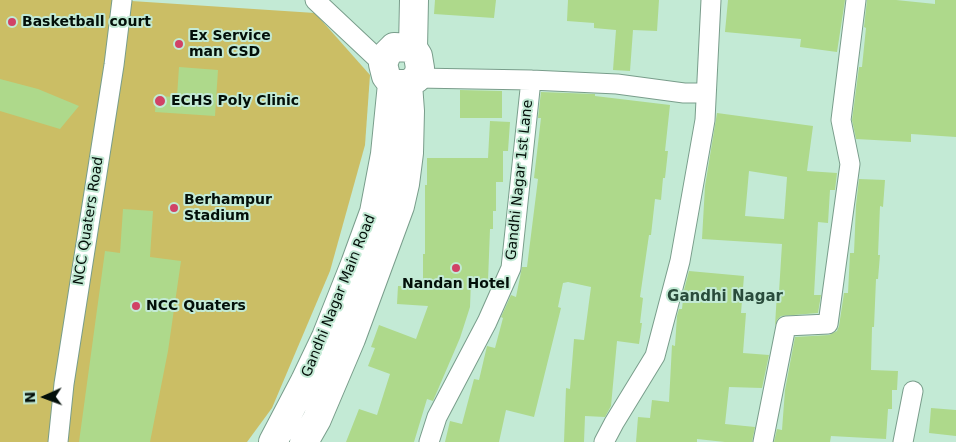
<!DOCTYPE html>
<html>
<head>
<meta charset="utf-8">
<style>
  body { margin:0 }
  #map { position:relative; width:956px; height:442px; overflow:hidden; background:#c3ead5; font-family:"DejaVu Sans",sans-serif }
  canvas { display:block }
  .north { position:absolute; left:20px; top:372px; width:50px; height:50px; -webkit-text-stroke:4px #c3ead5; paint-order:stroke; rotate:268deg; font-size:14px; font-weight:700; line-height:20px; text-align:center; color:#030f09 }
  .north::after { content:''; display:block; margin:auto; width:18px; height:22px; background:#030f09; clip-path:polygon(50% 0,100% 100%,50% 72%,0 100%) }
</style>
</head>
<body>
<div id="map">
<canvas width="956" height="442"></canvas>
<div class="north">N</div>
</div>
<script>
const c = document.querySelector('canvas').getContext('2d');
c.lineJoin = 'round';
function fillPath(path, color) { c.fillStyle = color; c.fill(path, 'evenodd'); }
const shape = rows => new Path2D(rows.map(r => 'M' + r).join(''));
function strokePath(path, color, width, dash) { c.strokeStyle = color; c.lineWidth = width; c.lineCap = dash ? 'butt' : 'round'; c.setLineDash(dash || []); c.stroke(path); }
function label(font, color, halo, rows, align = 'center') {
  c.font = font + ' "DejaVu Sans",sans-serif'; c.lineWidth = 4; c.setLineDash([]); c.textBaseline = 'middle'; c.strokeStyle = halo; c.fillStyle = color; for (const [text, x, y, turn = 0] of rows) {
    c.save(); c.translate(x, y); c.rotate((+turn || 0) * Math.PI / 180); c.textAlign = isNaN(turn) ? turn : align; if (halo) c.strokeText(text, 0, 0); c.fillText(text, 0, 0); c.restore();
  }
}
fillPath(shape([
  [0,0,116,0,315,13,370,75,365,145,330,271,272,408,247,442,0,442]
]), '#cbbe65');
fillPath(shape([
  [435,0,496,0,494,18,434,14],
  [568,0,659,0,657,31,633,30,630,71,613,70,616,30,594,28,594,23,567,21],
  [728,0,845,0,837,52,800,47,801,39,725,32],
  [867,0,896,0,935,4,935,0,956,0,956,137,911,134,911,142,856,139,852,120,859,67,862,67,866,28,864,27],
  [179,67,218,70,215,116,155,112,156,96,177,97],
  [0,79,38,89,79,106,60,129,0,111],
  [460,90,502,91,502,118,460,118],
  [541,92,595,94,595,96,670,105,665,151,668,151,665,178,663,178,661,200,655,199,651,235,649,235,640,297,643,298,640,323,642,323,639,344,617,341,611,406,605,417,585,416,584,442,564,442,566,388,570,389,574,339,584,340,591,287,568,282,563,283,558,307,561,308,534,417,506,410,499,442,445,442,450,421,462,424,474,379,479,380,487,346,495,348,503,318,501,317,511,295,516,297,522,267,527,267,538,179,534,178,541,118,538,118],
  [717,113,813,126,807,171,837,173,835,190,830,190,828,223,818,222,814,295,821,295,818,313,781,316,777,320,775,326,777,292,779,292,782,244,702,239,705,186],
  [749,171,787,177,784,219,745,216],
  [490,121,510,122,508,151,503,151,503,182,496,182,496,211,493,211,493,229,490,229,488,281,471,281,470,307,460,338,433,401,427,399,414,442,346,442,359,409,377,415,390,374,368,366,375,348,371,347,379,325,416,339,428,306,397,304,398,286,423,287,423,254,425,254,425,185,427,185,427,158,488,158],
  [859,179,885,180,883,207,880,206,878,255,880,255,878,279,876,279,874,327,872,327,871,370,898,371,897,390,892,390,892,409,888,409,886,439,831,436,830,442,774,442,777,429,782,430,785,390,795,337,829,335,837,331,839,326,844,293,848,293,850,253,854,253,856,205],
  [123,209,153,211,150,257,181,261,168,351,150,442,79,442,105,251,120,253],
  [689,271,744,276,741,313,746,313,743,353,769,355,762,388,729,387,725,424,755,427,752,442,725,442,697,439,697,442,636,442,638,417,650,418,652,400,669,402,672,345,675,346,677,316,679,309,682,309,684,290],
  [931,408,956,410,956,436,929,433]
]), '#aed98b');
const street = shape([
  [315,0,383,64],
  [417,78,531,80,617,84,684,93,706,93],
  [58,442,64,384,114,65,122,0],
  [429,442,437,417,487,322,511,268,531,80],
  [604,442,614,423,655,356,680,261,705,120,711,0],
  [763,442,786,326,828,324,850,164,841,120,856,0],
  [903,442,913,391]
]);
const secondary = shape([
  [394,47,413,48,418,56,420,68,417,78,408,84,392,84,386,76,383,64,387,54,394,47],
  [413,48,414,0],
  [273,442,305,381,326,337,355,264,374,212,385,154,392,84],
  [304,442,317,419,351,339,400,206,405,184,409,153,410,111,408,84]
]);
strokePath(street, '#799d8b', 21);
strokePath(secondary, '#799d8b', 30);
strokePath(street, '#fff', 19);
strokePath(secondary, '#fff', 28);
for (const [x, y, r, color] of [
  [12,22,5,"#d14266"],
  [179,44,5,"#d14266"],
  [160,101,6,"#d14266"],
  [174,208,5,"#d14266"],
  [456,268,5,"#d14266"],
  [136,306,5,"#d14266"]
]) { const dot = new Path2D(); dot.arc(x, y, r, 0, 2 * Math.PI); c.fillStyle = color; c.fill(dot); strokePath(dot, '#c3ead5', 2); }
label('bold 14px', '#030f09', '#c3ead5', [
  ["Basketball court",22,22],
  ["Ex Service",189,36],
  ["man CSD",189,52],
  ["ECHS Poly Clinic",171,101],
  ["Berhampur",184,200],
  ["Stadium",184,216],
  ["Nandan Hotel",456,284,"center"],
  ["NCC Quaters",146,306]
], 'left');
label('14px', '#030f09', '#c3ead5', [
  ["Gandhi Nagar 1st Lane",520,180,-84],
  ["NCC Quaters Road",89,221,-81],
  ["Gandhi Nagar Main Road",339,296,-68]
]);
label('bold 15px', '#2a4c3c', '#c3ead5', [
  ["Gandhi Nagar",725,297]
]);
</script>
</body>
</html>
